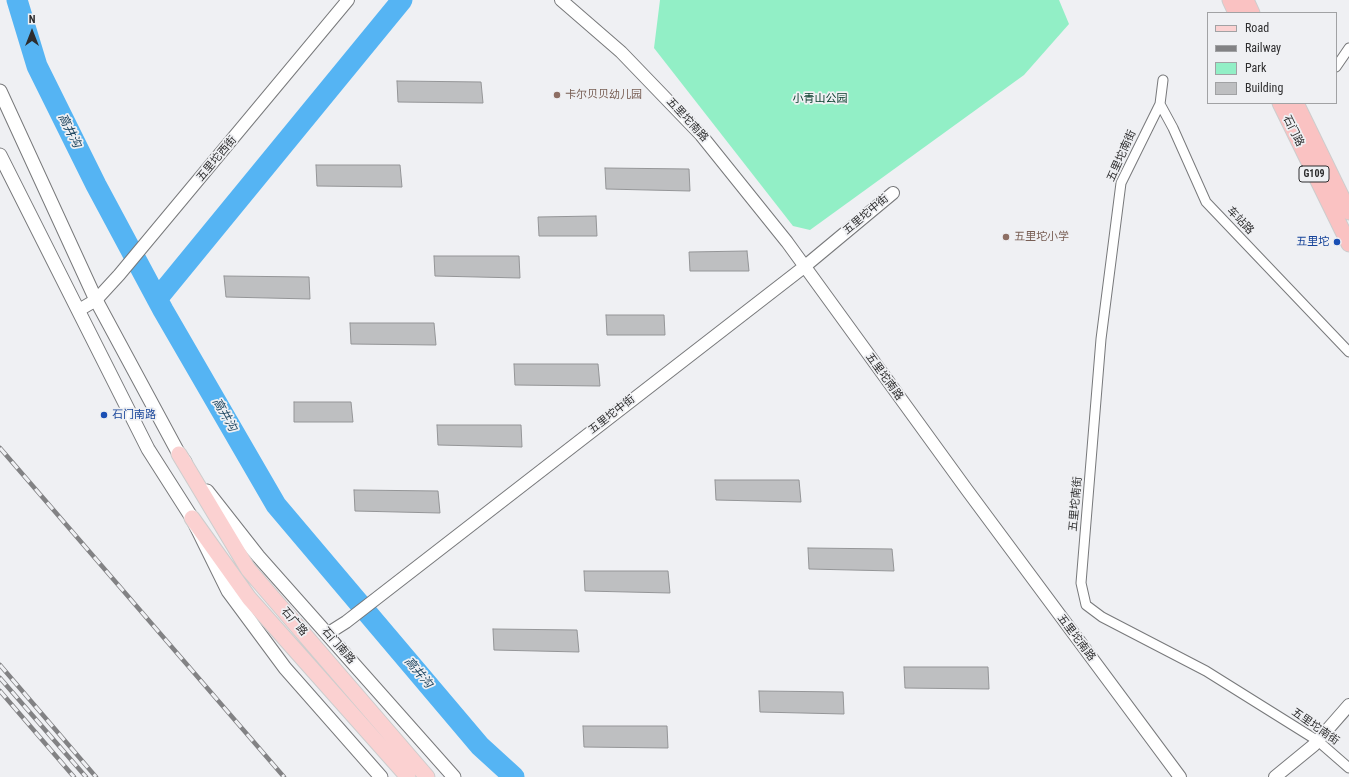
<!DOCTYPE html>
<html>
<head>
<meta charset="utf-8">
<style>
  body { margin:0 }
  #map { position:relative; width:1349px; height:777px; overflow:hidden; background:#eff0f3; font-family:"Roboto Condensed",sans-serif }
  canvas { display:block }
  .legend { position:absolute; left:1207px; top:12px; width:130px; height:92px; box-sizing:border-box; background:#eff0f3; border:1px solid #a1a2a4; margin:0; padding:5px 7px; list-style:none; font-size:12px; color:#2d2d2e }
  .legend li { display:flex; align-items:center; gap:8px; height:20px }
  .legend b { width:20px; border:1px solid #a1a2a4 }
  .north { position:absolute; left:12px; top:12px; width:40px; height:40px; -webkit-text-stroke:3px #eff0f3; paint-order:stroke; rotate:0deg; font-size:11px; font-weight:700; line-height:16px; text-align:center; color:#2d2d2e }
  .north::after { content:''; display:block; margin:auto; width:14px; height:18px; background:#2d2d2e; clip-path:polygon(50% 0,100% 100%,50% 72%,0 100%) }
</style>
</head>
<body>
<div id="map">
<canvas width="1349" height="777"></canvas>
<ul class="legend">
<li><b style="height:5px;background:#fbd1d1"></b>Road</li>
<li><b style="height:5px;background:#828284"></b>Railway</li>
<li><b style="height:11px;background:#92efc6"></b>Park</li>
<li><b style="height:11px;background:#bebfc1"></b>Building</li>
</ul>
<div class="north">N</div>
</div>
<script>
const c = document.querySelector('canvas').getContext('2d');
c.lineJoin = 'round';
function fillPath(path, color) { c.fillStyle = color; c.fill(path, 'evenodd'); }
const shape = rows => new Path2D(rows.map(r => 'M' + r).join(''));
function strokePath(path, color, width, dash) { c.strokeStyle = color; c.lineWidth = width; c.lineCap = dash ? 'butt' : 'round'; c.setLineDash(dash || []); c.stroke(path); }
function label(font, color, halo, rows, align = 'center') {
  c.font = font + ' "Roboto Condensed","Noto Sans SC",sans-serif'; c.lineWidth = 3.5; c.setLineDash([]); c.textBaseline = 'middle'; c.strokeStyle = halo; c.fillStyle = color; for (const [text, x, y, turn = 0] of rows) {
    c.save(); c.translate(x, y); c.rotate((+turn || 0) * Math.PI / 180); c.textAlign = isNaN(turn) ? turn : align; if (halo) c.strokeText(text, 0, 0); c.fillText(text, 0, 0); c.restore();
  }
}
fillPath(shape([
  [660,0,1059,0,1069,24,1024,75,810,230,793,226,654,48]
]), '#92efc6');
strokePath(shape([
  [17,0,37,66,96,185,163,310,276,505,480,746,514,777],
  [157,299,402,0]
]), '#55b4f3', 21);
const building = shape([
  [397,81,481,82,483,103,398,102,397,81],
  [316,165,400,165,402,187,317,186,316,165],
  [605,168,689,169,690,191,606,189,605,168],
  [596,216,597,236,539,236,538,217,596,216],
  [747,251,749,271,690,271,689,252,747,251],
  [434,256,519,256,520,278,435,276,434,256],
  [224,276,309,277,310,299,226,297,224,276],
  [606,315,664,315,665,335,607,335,606,315],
  [350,323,434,323,436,345,351,344,350,323],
  [514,364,598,364,600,386,515,385,514,364],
  [294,402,351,402,353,422,294,422,294,402],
  [437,425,521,425,522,447,438,445,437,425],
  [715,480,799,480,801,502,716,500,715,480],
  [354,490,438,491,440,513,355,511,354,490],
  [808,548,892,549,894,571,809,569,808,548],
  [584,571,668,571,670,593,585,591,584,571],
  [493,629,577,630,579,652,494,650,493,629],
  [904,667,988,667,989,689,905,688,904,667],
  [759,691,843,692,844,714,760,712,759,691],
  [583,726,667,726,668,748,584,747,583,726]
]);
fillPath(building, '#bebfc1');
strokePath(building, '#949597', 1);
const minor = shape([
  [1336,67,1349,48],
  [1163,80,1160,104,1173,128,1206,202,1349,352],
  [1160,104,1121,183,1101,339,1081,583,1086,605,1102,617,1206,671,1318,741,1349,768]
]);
const tertiary = shape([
  [561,0,621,52,701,135,787,242,967,490,1180,777],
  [79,310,96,300,119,275,348,0],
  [327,634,346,622,804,267,893,193],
  [1275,777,1314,745,1349,705]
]);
const secondary = shape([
  [0,91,96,300,179,454,185,462],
  [0,155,148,449,192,518,228,591,285,668,381,777],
  [207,491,258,556,454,777]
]);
const primary = shape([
  [179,454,248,569,427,777],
  [192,518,249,598,408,777]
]);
const trunk = shape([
  [1230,0,1236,13],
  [1246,0,1252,13],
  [1280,103,1349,244],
  [1296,103,1349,212]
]);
strokePath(minor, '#78797b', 11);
strokePath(tertiary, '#78797b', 14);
strokePath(secondary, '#78797b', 15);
strokePath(primary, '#cdcdcd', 17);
strokePath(trunk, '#cdcdcd', 17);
strokePath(minor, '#fff', 9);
strokePath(tertiary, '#fff', 12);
strokePath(secondary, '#fff', 13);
strokePath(primary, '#fbd1d1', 15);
strokePath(trunk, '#fac2c2', 15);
const rail = shape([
  [0,448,284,777],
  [0,665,96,777],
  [0,678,86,777],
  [0,691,74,777]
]);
strokePath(rail, '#828284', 4.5);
strokePath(rail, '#eff0f3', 3, [9]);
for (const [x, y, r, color] of [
  [557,95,4,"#8d6e63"],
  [1006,237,4,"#8d6e63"],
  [1337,242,4,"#1a4fb4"],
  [104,415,4,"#1a4fb4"]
]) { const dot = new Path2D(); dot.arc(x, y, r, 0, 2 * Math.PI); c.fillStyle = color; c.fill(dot); strokePath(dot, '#eff0f3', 1.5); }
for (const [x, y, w] of [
  [1314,174,30]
]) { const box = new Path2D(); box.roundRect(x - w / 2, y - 8, w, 16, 3); c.fillStyle = '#eff0f3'; c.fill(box); strokePath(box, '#2d2d2e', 1); }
label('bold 10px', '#2d2d2e', null, [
  ["G109",1314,174]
]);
label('11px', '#785e54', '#eff0f3', [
  ["卡尔贝贝幼儿园",565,95],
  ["五里坨小学",1014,237]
], 'left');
label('11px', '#023826', '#eff0f3', [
  ["小青山公园",820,99]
]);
label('11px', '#2d2d2e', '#eff0f3', [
  ["五里坨南路",687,120,47],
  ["石门路",1293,131,64],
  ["五里坨南街",1122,156,-66],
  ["五里坨西街",217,159,-50],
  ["五里坨中街",866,215,-40],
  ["车站路",1240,221,46],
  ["五里坨南路",884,377,54],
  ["五里坨中街",612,415,-38],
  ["五里坨南街",1076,504,-85],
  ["石广路",294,622,49],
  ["五里坨南路",1076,638,53],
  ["石门南路",338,646,49],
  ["五里坨南街",1315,727,35]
]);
label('11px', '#164399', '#eff0f3', [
  ["五里坨",1329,242],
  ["石门南路",112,415,"left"]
], 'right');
label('italic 12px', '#224963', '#eff0f3', [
  ["高井沟",69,131,63],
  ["高井沟",224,415,60],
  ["高井沟",418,673,50]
]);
</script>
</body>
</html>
